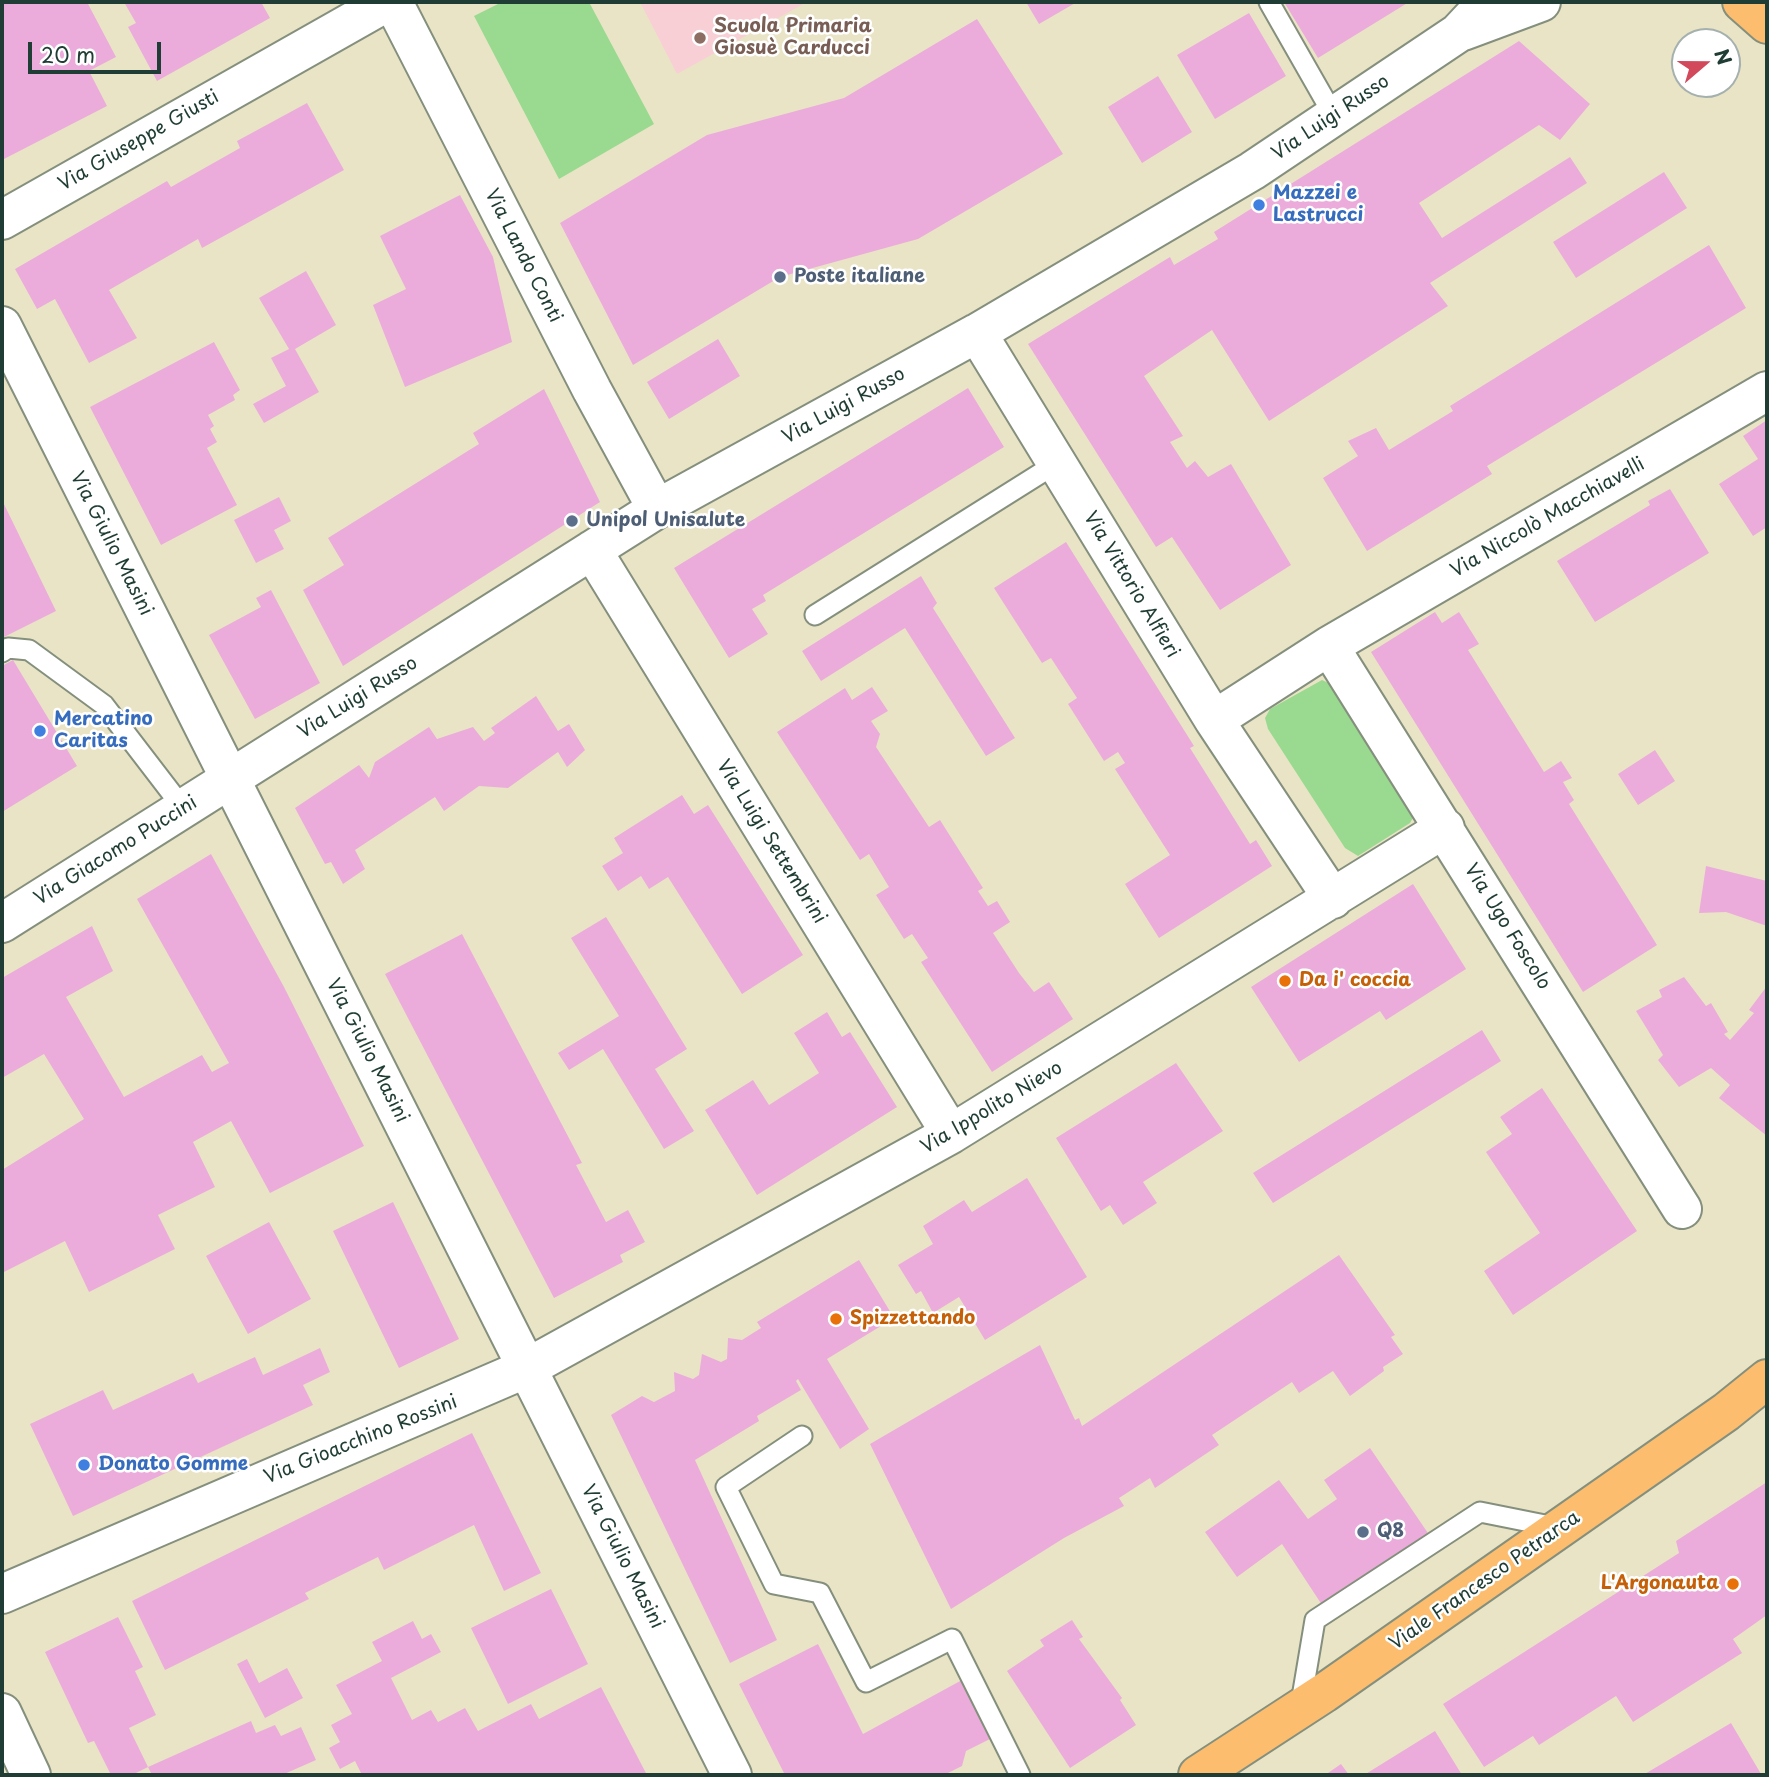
<!DOCTYPE html>
<html>
<head>
<meta charset="utf-8">
<style>
  body { margin:0 }
  #map { position:relative; width:1769px; height:1777px; overflow:hidden; background:#eae4c6; font-family:"Playpen Sans",sans-serif }
  canvas { display:block }
  .frame { position:absolute; inset:0; border:4px solid #1f3d34; pointer-events:none }
  .north { position:absolute; left:1671px; top:28px; width:70px; height:70px; box-sizing:border-box; background:#fff; border:2px solid #a5b1ae; border-radius:50%; rotate:70deg; font-size:19px; font-weight:700; line-height:28px; text-align:center; color:#1f3d34 }
  .north::after { content:''; display:block; margin:auto; width:24px; height:32px; background:#d1495b; clip-path:polygon(50% 0,100% 100%,50% 72%,0 100%) }
  .scale { position:absolute; left:28px; top:42px; width:133px; height:32px; box-sizing:border-box; border:4px solid #1f3d34; border-top:0; padding-left:9px; font-size:21px; line-height:24px; white-space:nowrap; color:#1f3d34; -webkit-text-stroke:5px #fff; paint-order:stroke }
</style>
</head>
<body>
<div id="map">
<canvas width="1769" height="1777"></canvas>
<div class="frame"></div>
<div class="north">N</div>
<div class="scale">20 m</div>
</div>
<script>
const c = document.querySelector('canvas').getContext('2d');
c.lineJoin = 'round';
function fillPath(path, color) { c.fillStyle = color; c.fill(path, 'evenodd'); }
const shape = rows => new Path2D(rows.map(r => 'M' + r).join(''));
function strokePath(path, color, width, dash) { c.strokeStyle = color; c.lineWidth = width; c.lineCap = dash ? 'butt' : 'round'; c.setLineDash(dash || []); c.stroke(path); }
function label(font, color, halo, rows, align = 'center') {
  c.font = font + ' "Playpen Sans",sans-serif'; c.lineWidth = 5; c.setLineDash([]); c.textBaseline = 'middle'; c.strokeStyle = halo; c.fillStyle = color; for (const [text, x, y, turn = 0] of rows) {
    c.save(); c.translate(x, y); c.rotate((+turn || 0) * Math.PI / 180); c.textAlign = isNaN(turn) ? turn : align; if (halo) c.strokeText(text, 0, 0); c.fillText(text, 0, 0); c.restore();
  }
}
fillPath(shape([
  [640,2,807,2,677,74]
]), '#f7cfd5');
fillPath(shape([
  [502,2,589,2,654,124,559,179,474,16],
  [1322,680,1335,686,1414,816,1410,823,1358,856,1345,848,1268,729,1265,718,1270,709]
]), '#9ada90');
fillPath(shape([
  [2,2,87,2,116,57,89,71,107,106,2,160],
  [124,2,261,2,270,18,157,81,128,27,136,23],
  [1026,2,1077,2,1039,24],
  [1284,2,1409,2,1318,58],
  [1249,13,1286,76,1215,119,1177,55],
  [977,19,1063,154,918,239,780,277,633,365,560,223,707,135,844,98],
  [1519,41,1590,104,1560,140,1539,125,1419,203,1442,238,1570,157,1587,183,1430,283,1448,306,1269,421,1212,330,1144,376,1183,436,1170,442,1187,468,1195,461,1208,477,1231,464,1291,565,1220,610,1172,537,1156,547,1028,344,1170,257,1174,265,1218,239,1214,232],
  [1158,76,1192,132,1142,163,1108,107],
  [307,103,344,170,202,248,198,239,109,290,137,338,89,363,55,299,37,309,15,269,167,181,171,187,240,148,237,141],
  [1664,172,1687,208,1576,278,1553,242],
  [460,195,493,257,512,342,405,387,373,305,406,289,380,236],
  [1709,245,1746,308,1487,466,1492,474,1367,551,1323,478,1358,456,1348,441,1376,428,1389,450,1453,411,1450,406],
  [306,271,336,325,295,349,319,392,264,423,253,404,286,386,271,358,289,349,259,298],
  [718,339,740,376,669,419,647,382],
  [214,342,240,390,233,395,235,400,208,415,214,426,210,429,217,442,207,448,237,505,161,545,90,407],
  [968,388,1004,447,763,595,766,601,752,609,768,634,729,658,674,568],
  [544,389,600,502,343,666,303,590,344,565,328,538,479,444,473,433],
  [1767,420,1767,527,1753,536,1719,484,1758,459,1743,436],
  [1670,489,1709,553,1595,622,1557,561,1650,505,1648,501],
  [279,497,291,521,274,530,284,549,256,563,234,520],
  [2,500,56,611,2,638],
  [1066,542,1194,746,1190,748,1250,844,1256,840,1272,866,1159,938,1125,884,1170,855,1115,769,1125,763,1118,752,1104,761,1068,704,1077,698,1051,658,1042,663,994,588],
  [921,576,937,603,933,608,1015,738,986,756,905,628,821,681,802,651],
  [271,590,320,683,255,719,209,635,261,607,256,598],
  [1435,612,1442,623,1459,612,1479,644,1468,650,1544,772,1561,761,1572,778,1563,782,1574,800,1569,804,1657,945,1583,992,1371,652],
  [13,660,77,766,2,812,2,666],
  [872,687,888,711,871,721,880,734,876,747,929,827,940,820,983,888,978,891,988,906,997,901,1010,922,993,933,1019,973,1034,992,1049,982,1073,1019,992,1072,921,962,928,958,912,934,904,939,876,895,889,887,869,854,860,860,777,732,845,688,852,700],
  [536,696,558,731,569,724,585,750,567,767,558,752,508,788,479,786,444,811,435,797,355,850,365,869,343,884,331,862,325,864,295,808,359,765,369,778,375,762,429,727,437,739,473,727,484,741,495,733,491,728],
  [1655,750,1675,781,1638,805,1618,774],
  [682,795,694,814,708,805,803,955,742,994,668,877,649,889,641,876,618,891,602,866,623,853,614,838],
  [211,854,284,987,364,1146,270,1193,231,1121,193,1142,215,1187,158,1215,175,1249,89,1292,65,1241,2,1273,2,1170,84,1119,44,1054,2,1078,2,978,92,926,113,971,66,997,124,1097,202,1055,212,1072,229,1063,137,899],
  [1706,866,1767,881,1767,926,1726,912,1699,913],
  [1413,884,1466,969,1386,1020,1380,1011,1299,1062,1251,987],
  [606,917,687,1049,655,1069,694,1131,664,1149,603,1049,569,1070,558,1053,619,1016,571,938],
  [462,934,582,1163,576,1165,606,1222,628,1210,645,1242,620,1255,623,1262,554,1298,385,974],
  [1684,977,1706,1006,1711,1003,1728,1032,1724,1034,1730,1040,1754,1013,1749,1010,1767,986,1767,1136,1719,1098,1730,1085,1711,1068,1679,1087,1658,1060,1663,1055,1636,1011,1662,997,1659,990],
  [827,1012,842,1037,850,1032,897,1107,757,1195,705,1110,753,1080,769,1105,819,1073,794,1033],
  [1482,1030,1501,1061,1273,1203,1253,1173],
  [1176,1063,1223,1131,1143,1182,1157,1203,1123,1225,1110,1205,1101,1211,1056,1138],
  [1542,1088,1637,1231,1513,1315,1484,1271,1540,1233,1486,1152,1512,1134,1500,1117],
  [1027,1178,1087,1277,985,1340,959,1297,933,1313,921,1291,916,1294,898,1265,933,1244,923,1226,964,1200,972,1212],
  [393,1202,459,1339,399,1368,333,1231],
  [269,1222,311,1299,248,1334,206,1256],
  [1339,1255,1395,1335,1391,1337,1403,1354,1383,1367,1384,1371,1350,1396,1333,1371,1299,1393,1292,1382,1212,1435,1219,1445,1155,1488,1150,1478,1119,1498,1124,1506,1064,1538,951,1609,870,1444,1040,1345,1075,1420,1079,1418,1082,1426],
  [859,1260,894,1318,827,1359,869,1429,840,1449,798,1379,796,1381,801,1390,757,1416,759,1421,695,1460,777,1640,730,1663,611,1415,642,1396,654,1402,675,1391,674,1372,693,1379,699,1375,702,1354,721,1362,727,1359,728,1338,742,1340,761,1328,757,1322],
  [320,1348,330,1372,303,1385,313,1405,73,1516,30,1424,103,1390,113,1410,193,1373,198,1383,255,1357,263,1375],
  [472,1433,541,1573,504,1591,474,1525,384,1570,378,1557,305,1593,309,1599,165,1670,132,1601],
  [1370,1448,1432,1539,1326,1611,1282,1544,1237,1577,1205,1532,1279,1480,1308,1519,1337,1499,1324,1480],
  [1767,1482,1767,1615,1733,1639,1742,1653,1633,1722,1616,1696,1539,1745,1533,1736,1484,1767,1443,1704,1679,1553,1676,1541],
  [551,1589,588,1664,508,1704,471,1628],
  [118,1617,143,1667,135,1671,156,1715,129,1728,148,1767,132,1775,111,1775,94,1741,88,1743,45,1652],
  [1072,1620,1083,1637,1079,1639,1122,1698,1120,1700,1136,1725,1070,1768,1007,1671,1044,1646,1040,1640],
  [413,1621,422,1639,431,1634,441,1652,391,1678,412,1720,431,1710,438,1722,465,1708,478,1731,531,1704,539,1719,601,1687,647,1775,362,1775,355,1761,340,1769,329,1748,340,1742,331,1725,352,1714,336,1685,382,1661,372,1642],
  [818,1644,863,1734,962,1680,992,1738,966,1751,962,1766,944,1775,785,1775,739,1684],
  [247,1659,259,1683,287,1668,303,1698,265,1718,237,1664],
  [251,1721,256,1733,275,1725,281,1736,301,1727,316,1760,282,1775,152,1775,148,1767],
  [1731,1723,1761,1774,1759,1775,1643,1775],
  [1435,1731,1462,1775,1364,1775],
  [1341,1764,1349,1775,1325,1775]
]), '#ebacdb');
const service = shape([
  [1269,2,1334,116],
  [815,615,1057,463],
  [2,652,8,648,29,650,104,705,183,808],
  [802,1436,726,1487,774,1584,820,1593,866,1682,952,1639,1020,1775],
  [1300,1709,1315,1620,1480,1512,1560,1528]
]);
const minor = shape([
  [393,2,592,390,657,509],
  [1463,31,1541,2],
  [2,220,387,2],
  [2,326,732,1775],
  [977,333,1214,720,1329,646,1767,391],
  [592,550,951,1134],
  [1329,646,1682,1209],
  [1214,720,1333,899],
  [2,923,657,509,977,333,1252,171,1458,33,1487,2],
  [2,1594,527,1368,951,1134,1445,828],
  [2,1713,31,1775]
]);
const primary = shape([
  [1742,2,1767,24],
  [1198,1775,1324,1693,1726,1412,1767,1379]
]);
strokePath(service, '#84907d', 23);
strokePath(minor, '#84907d', 42);
strokePath(primary, '#84907d', 42);
strokePath(service, '#fff', 19);
strokePath(minor, '#fff', 38);
strokePath(primary, '#fcbd6e', 38);
for (const [x, y, r, color] of [
  [700,38,7,"#8d6e63"],
  [1259,205,7,"#3f7fe0"],
  [780,277,7,"#5c6f8a"],
  [572,521,7,"#5c6f8a"],
  [40,731,7,"#3f7fe0"],
  [1285,981,7,"#e8710a"],
  [836,1319,7,"#e8710a"],
  [84,1465,7,"#3f7fe0"],
  [1363,1532,7,"#5c6f8a"],
  [1733,1584,7,"#e8710a"]
]) { const dot = new Path2D(); dot.arc(x, y, r, 0, 2 * Math.PI); c.fillStyle = color; c.fill(dot); strokePath(dot, '#fff', 2.5); }
label('bold 19px', '#785e54', '#fff', [
  ["Scuola Primaria",714,27],
  ["Giosuè Carducci",714,49]
], 'left');
label('19px', '#1f3d34', '#fff', [
  ["Via Luigi Russo",1331,118,-34],
  ["Via Giuseppe Giusti",139,141,-30],
  ["Via Lando Conti",523,256,63],
  ["Via Luigi Russo",844,406,-29],
  ["Via Niccolò Macchiavelli",1548,518,-30],
  ["Via Giulio Masini",111,544,63],
  ["Via Vittorio Alfieri",1131,585,59],
  ["Via Luigi Russo",358,698,-32],
  ["Via Luigi Settembrini",771,842,58],
  ["Via Giacomo Puccini",116,851,-32],
  ["Via Ugo Foscolo",1507,927,58],
  ["Via Giulio Masini",367,1051,63],
  ["Via Ippolito Nievo",992,1108,-31],
  ["Via Gioacchino Rossini",361,1440,-22],
  ["Via Giulio Masini",622,1557,63],
  ["Viale Francesco Petrarca",1485,1581,-35]
]);
label('bold 19px', '#366cbe', '#fff', [
  ["Mazzei e",1273,194],
  ["Lastrucci",1273,216],
  ["Mercatino",54,720],
  ["Caritas",54,742],
  ["Donato Gomme",98,1465]
], 'left');
label('bold 19px', '#4e5e75', '#fff', [
  ["Poste italiane",794,277],
  ["Unipol Unisalute",586,521],
  ["Q8",1377,1532]
], 'left');
label('bold 19px', '#c56008', '#fff', [
  ["Da i' coccia",1299,981],
  ["Spizzettando",850,1319],
  ["L'Argonauta",1719,1584,"right"]
], 'left');
</script>
</body>
</html>
